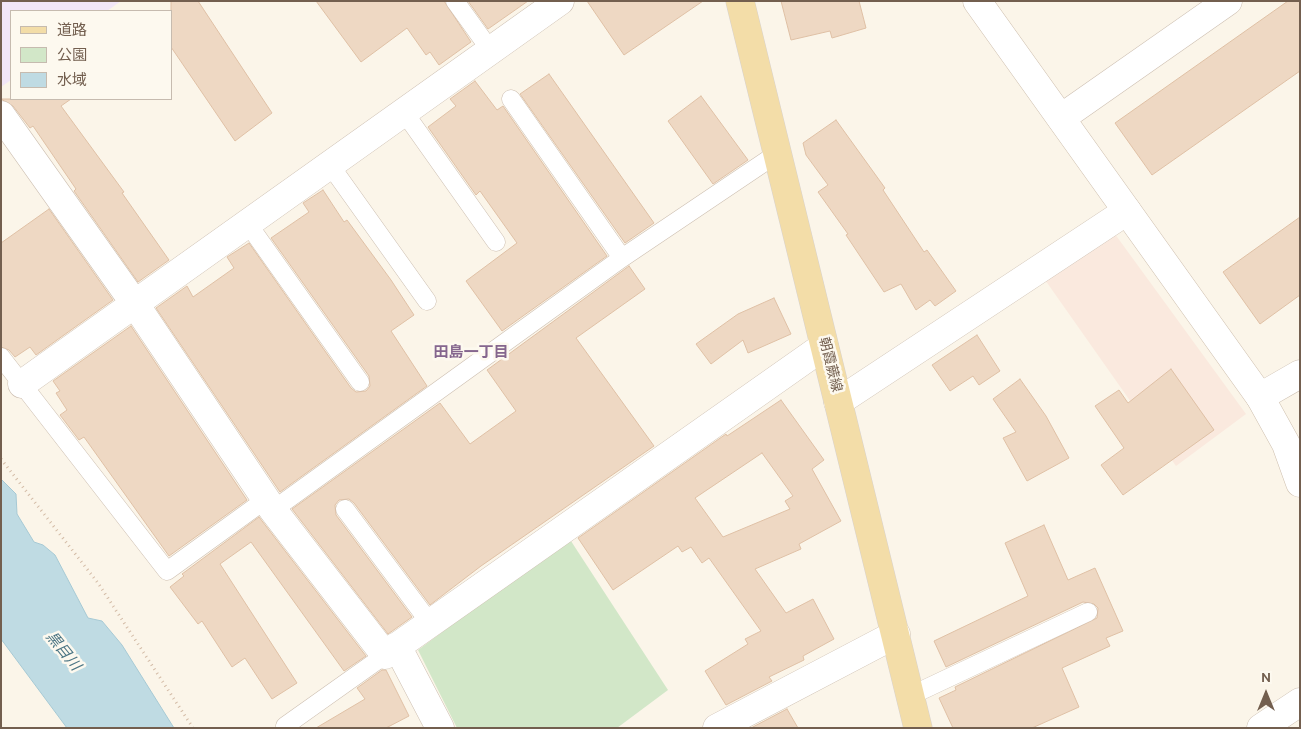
<!DOCTYPE html>
<html>
<head>
<meta charset="utf-8">
<style>
  body { margin:0 }
  #map { position:relative; width:1301px; height:729px; overflow:hidden; background:#fbf5e9; font-family:Overpass,"Noto Sans JP",sans-serif }
  canvas { display:block }
  .frame { position:absolute; inset:0; border:2px solid #735f4f; pointer-events:none }
  .legend { position:absolute; left:10px; top:10px; width:162px; height:90px; box-sizing:border-box; background:#fdf9ef; border:1px solid #c6bbaf; margin:0; padding:6px 9px; list-style:none; font-size:15px; color:#735f4f }
  .legend li { display:flex; align-items:center; gap:10px; height:25px }
  .legend b { width:25px; border:1px solid #c6bbaf }
  .north { position:absolute; left:1241px; top:669px; width:50px; height:50px; -webkit-text-stroke:4px #fdf9ef; paint-order:stroke; rotate:0deg; font-size:14px; font-weight:700; line-height:20px; text-align:center; color:#735f4f }
  .north::after { content:''; display:block; margin:auto; width:18px; height:22px; background:#735f4f; clip-path:polygon(50% 0,100% 100%,50% 72%,0 100%) }
</style>
</head>
<body>
<div id="map">
<canvas width="1301" height="729"></canvas>
<div class="frame"></div>
<ul class="legend">
<li><b style="height:6px;background:#f3dda8"></b>道路</li>
<li><b style="height:14px;background:#d2e7c8"></b>公園</li>
<li><b style="height:14px;background:#bfdbe3"></b>水域</li>
</ul>
<div class="north">N</div>
</div>
<script>
const c = document.querySelector('canvas').getContext('2d');
c.lineJoin = 'round';
function fillPath(path, color) { c.fillStyle = color; c.fill(path, 'evenodd'); }
const shape = rows => new Path2D(rows.map(r => 'M' + r).join(''));
function strokePath(path, color, width, dash) { c.strokeStyle = color; c.lineWidth = width; c.lineCap = dash ? 'butt' : 'round'; c.setLineDash(dash || []); c.stroke(path); }
function label(font, color, halo, rows, align = 'center') {
  c.font = font + ' Overpass,"Noto Sans JP",sans-serif'; c.lineWidth = 5; c.setLineDash([]); c.textBaseline = 'middle'; c.strokeStyle = halo; c.fillStyle = color; for (const [text, x, y, turn = 0] of rows) {
    c.save(); c.translate(x, y); c.rotate((+turn || 0) * Math.PI / 180); c.textAlign = isNaN(turn) ? turn : align; if (halo) c.strokeText(text, 0, 0); c.fillText(text, 0, 0); c.restore();
  }
}
fillPath(shape([
  [1112,230,1246,414,1176,466,1043,277]
]), '#fae9de');
fillPath(shape([
  [1,1,121,1,107,11,11,11,11,80,1,87]
]), '#f2e6f7');
fillPath(shape([
  [569,538,668,690,617,728,457,728,418,650]
]), '#d2e7c8');
const water = shape([
  [1,479,16,494,17,514,34,542,43,545,55,555,88,618,102,621,122,645,174,728,67,728,1,639,1,479]
]);
fillPath(water, '#bfdbe3');
strokePath(water, '#a6c9d4', 1);
const building = shape([
  [171,1,198,1,272,113,235,141,171,47,171,1],
  [316,1,444,1,471,42,439,65,430,52,426,55,407,28,361,62,316,1],
  [468,1,528,1,488,29,468,1],
  [587,1,703,1,624,55,587,1],
  [781,1,859,1,866,28,832,38,830,31,791,40,781,1],
  [1288,1,1300,1,1300,71,1152,175,1115,123,1288,1],
  [549,74,654,223,625,243,520,94,549,74],
  [475,81,497,110,503,106,607,256,502,331,466,281,517,243,480,191,476,195,428,127,456,106,450,99,475,81],
  [701,96,748,160,713,184,668,121,701,96],
  [1,99,71,99,61,106,124,192,122,193,169,260,138,282,74,191,76,189,33,126,30,128,13,106,1,99],
  [836,120,885,188,883,190,924,252,927,250,956,291,935,306,930,300,916,310,901,284,884,292,846,235,848,234,818,192,828,185,806,155,803,143,836,120],
  [323,190,344,222,347,220,391,280,414,315,391,331,427,386,280,492,156,308,187,286,193,297,234,268,227,257,249,243,351,388,356,392,366,391,370,386,369,376,271,238,309,212,303,203,323,190],
  [49,209,113,300,36,355,30,347,15,357,9,350,1,347,1,243,49,209],
  [1300,217,1300,295,1260,324,1223,272,1300,217],
  [629,266,645,289,576,338,654,446,481,566,430,605,354,503,349,499,339,500,335,505,336,515,412,617,388,634,292,509,440,403,470,444,516,411,487,370,629,266],
  [774,298,791,334,748,353,743,340,711,364,696,344,738,314,774,298],
  [131,326,247,500,169,556,84,437,79,440,60,415,67,410,56,393,60,391,53,381,131,326],
  [977,335,1000,371,979,385,973,376,950,391,932,365,977,335],
  [1171,369,1214,430,1123,495,1101,465,1124,448,1095,406,1119,390,1128,403,1171,369],
  [1020,379,1046,416,1069,458,1027,481,1003,438,1016,432,993,399,1020,379],
  [781,400,824,460,812,469,841,521,799,544,801,549,755,569,786,613,813,599,834,639,803,656,804,660,769,677,772,681,726,705,705,671,748,644,745,639,761,631,709,558,702,563,691,547,682,552,678,546,613,590,578,538,726,434,727,436,781,400],
  [762,453,793,496,785,501,790,509,723,537,695,498,762,453],
  [259,517,366,656,344,671,251,542,220,564,297,683,272,699,245,658,232,667,202,621,198,624,170,587,184,576,182,574,259,517],
  [1044,525,1068,580,1095,568,1123,631,1106,638,1110,646,1062,668,1079,707,1032,728,953,728,939,698,956,690,955,687,1097,618,1098,608,1094,604,1083,602,946,667,934,641,1028,596,1005,543,1044,525],
  [382,670,386,670,409,716,386,728,316,728,365,699,357,688,382,670],
  [787,709,798,728,751,728,787,709]
]);
fillPath(building, '#eed8c3');
strokePath(building, '#dfc0a5', 1);
const lane = shape([
  [455,1,491,51],
  [511,99,622,258],
  [404,112,496,242],
  [330,165,427,301],
  [248,224,360,382],
  [1,357,167,571,265,500],
  [345,509,430,623],
  [273,510,622,258,778,153],
  [910,696,1088,612],
  [285,726,385,655]
]);
const street = shape([
  [1,115,135,304,273,510,385,655,824,346],
  [1061,118,1228,1],
  [22,384,560,1],
  [1260,397,1300,374],
  [838,402,1127,211],
  [397,646,440,728],
  [717,728,896,634],
  [1261,728,1300,702]
]);
const secondary = shape([
  [977,1,1260,397,1286,444,1300,483]
]);
const primary = shape([
  [740,1,918,728]
]);
strokePath(lane, '#ccbeb0', 19);
strokePath(street, '#ccbeb0', 29);
strokePath(secondary, '#cebfae', 29);
strokePath(primary, '#d8d2ce', 29);
strokePath(shape([
  [1,459,98,583,193,728]
]), '#d3bba6', 3, [1, 4]);
strokePath(lane, '#fff', 18);
strokePath(street, '#fff', 28);
strokePath(secondary, '#fff', 28);
strokePath(primary, '#f3dda8', 28);
label('14px', '#735f4f', '#fdf9ef', [
  ["朝霞蕨線",829,365,76]
]);
label('bold 15px', '#85668e', '#fdf9ef', [
  ["田島一丁目",471,354]
]);
label('italic 15px', '#4b7584', '#fdf9ef', [
  ["黒目川",62,652,51]
]);
</script>
</body>
</html>
